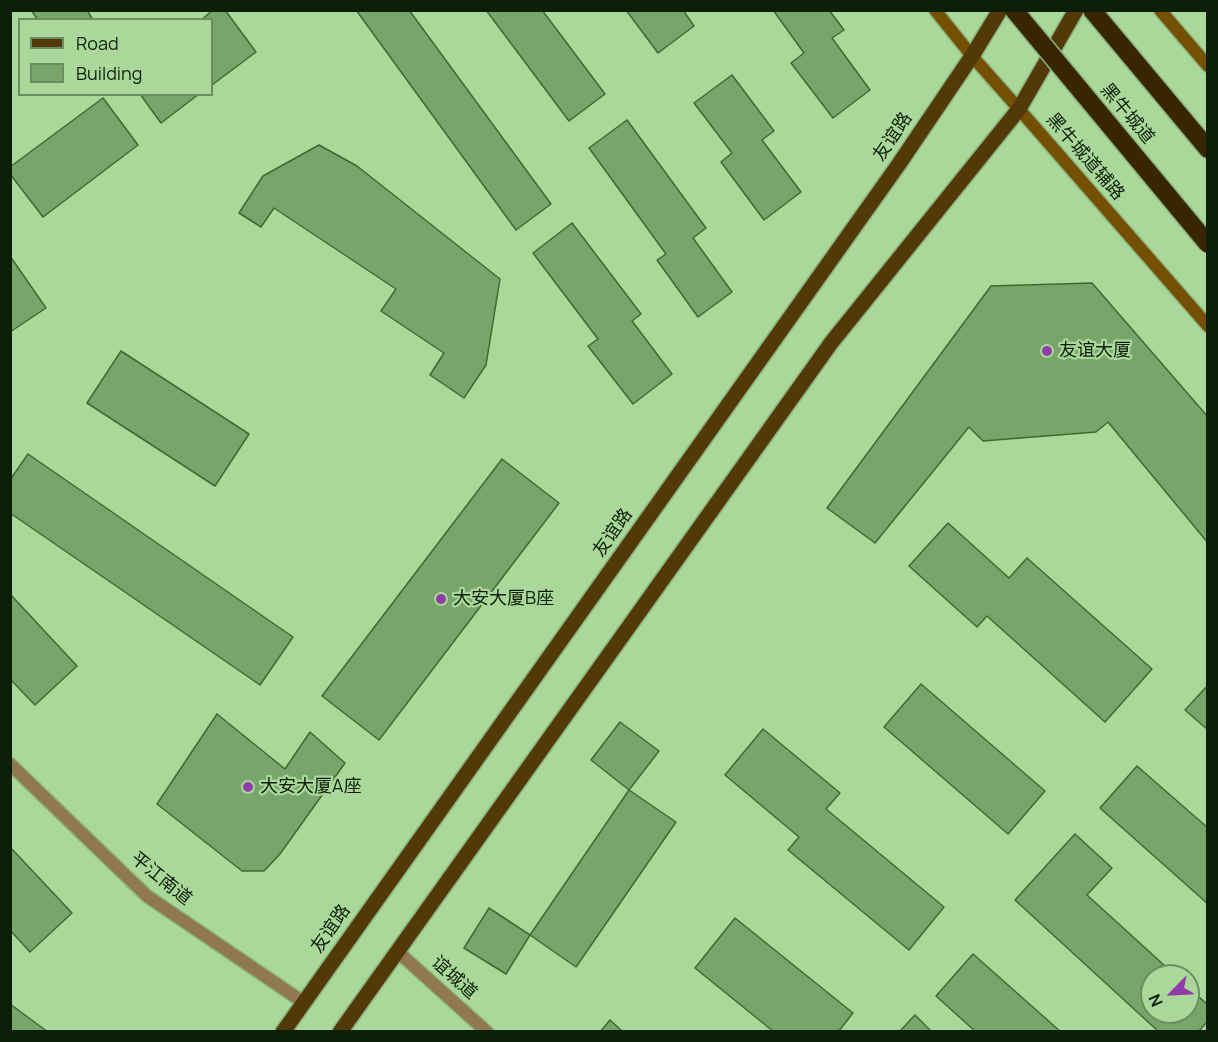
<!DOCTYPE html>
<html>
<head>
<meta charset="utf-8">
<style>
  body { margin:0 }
  #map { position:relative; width:1218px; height:1042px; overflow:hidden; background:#aad89b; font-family:Manrope,sans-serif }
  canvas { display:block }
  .frame { position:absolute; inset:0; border:12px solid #0d1f08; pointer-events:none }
  .legend { position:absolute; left:18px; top:18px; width:195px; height:78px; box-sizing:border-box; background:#aad89b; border:2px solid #6b8e60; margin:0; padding:8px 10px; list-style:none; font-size:18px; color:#0d1f08 }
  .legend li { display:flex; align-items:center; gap:12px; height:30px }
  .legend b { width:30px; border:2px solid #6b8e60 }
  .north { position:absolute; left:1140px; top:964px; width:60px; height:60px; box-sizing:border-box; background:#aad89b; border:2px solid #6b8e60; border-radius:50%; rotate:246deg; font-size:16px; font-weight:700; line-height:24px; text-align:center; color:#0d1f08 }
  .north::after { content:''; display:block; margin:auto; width:21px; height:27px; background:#923caa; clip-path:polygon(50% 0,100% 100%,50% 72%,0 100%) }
</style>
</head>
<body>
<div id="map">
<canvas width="1218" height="1042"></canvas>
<div class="frame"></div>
<ul class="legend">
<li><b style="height:8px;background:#523908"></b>Road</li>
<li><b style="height:16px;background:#78a56a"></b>Building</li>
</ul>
<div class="north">N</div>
</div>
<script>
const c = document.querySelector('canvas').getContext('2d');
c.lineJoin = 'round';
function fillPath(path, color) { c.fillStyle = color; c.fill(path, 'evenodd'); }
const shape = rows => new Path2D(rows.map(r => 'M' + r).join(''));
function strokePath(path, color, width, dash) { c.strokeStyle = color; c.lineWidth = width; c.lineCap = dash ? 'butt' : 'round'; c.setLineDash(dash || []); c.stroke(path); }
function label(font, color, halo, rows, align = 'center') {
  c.font = font + ' Manrope,"Noto Sans SC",sans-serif'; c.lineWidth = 4.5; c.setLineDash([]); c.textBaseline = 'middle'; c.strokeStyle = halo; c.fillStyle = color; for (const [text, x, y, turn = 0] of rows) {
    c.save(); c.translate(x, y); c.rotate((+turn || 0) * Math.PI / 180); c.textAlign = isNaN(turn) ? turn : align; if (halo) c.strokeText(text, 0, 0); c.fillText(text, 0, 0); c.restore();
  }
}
const building = shape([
  [31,10,87,10,93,20,38,20,31,10],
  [213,10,225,10,256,52,212,85,212,20,201,20,213,10],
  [356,10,409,10,551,204,516,230,356,10],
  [486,10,542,10,605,94,569,121,486,10],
  [626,10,683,10,694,26,658,53,626,10],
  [773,10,829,10,844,30,832,38,870,90,833,118,791,63,804,53,773,10],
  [732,75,774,131,762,140,801,192,764,220,721,162,732,153,694,103,732,75],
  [140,94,199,94,161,123,140,94],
  [103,98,138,145,43,217,10,174,10,167,103,98],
  [627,120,706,228,693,238,732,292,698,317,657,260,666,254,589,148,627,120],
  [319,145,357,166,500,279,486,365,464,398,430,375,444,353,381,311,396,289,274,208,261,227,239,213,263,176,319,145],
  [572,223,641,314,632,321,672,374,633,404,588,346,598,339,533,253,572,223],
  [10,256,46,308,10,332,10,256],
  [1092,283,1208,417,1208,543,1108,422,1096,432,983,441,969,427,875,543,827,508,991,286,1092,283],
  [121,351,249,434,215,486,87,403,121,351],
  [28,454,293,637,260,685,10,513,10,480,28,454],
  [502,459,559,503,379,740,322,696,502,459],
  [948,523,1009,578,1027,558,1152,669,1105,722,987,616,977,627,909,566,948,523],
  [10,594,77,666,35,705,10,679,10,594],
  [921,684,1045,791,1008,834,884,727,921,684],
  [1208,685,1208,730,1185,710,1208,685],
  [217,714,285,769,310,732,345,763,280,854,264,871,242,871,157,804,217,714],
  [620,722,659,751,629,790,591,760,620,722],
  [763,729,840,793,826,809,944,907,909,950,788,850,799,837,725,775,763,729],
  [1137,766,1208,828,1208,904,1100,808,1137,766],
  [629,790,676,822,576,967,530,935,629,790],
  [1075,834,1112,868,1087,895,1176,976,1152,976,1152,1012,1188,1012,1188,987,1208,1005,1208,1021,1198,1032,1159,1032,1015,900,1075,834],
  [10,847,72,913,30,952,10,930,10,847],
  [489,908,530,935,506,974,464,948,489,908],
  [735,918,853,1013,838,1032,774,1032,695,968,735,918],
  [973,954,1061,1032,976,1032,936,996,973,954],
  [10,1004,48,1032,10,1032,10,1004],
  [915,1015,932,1032,899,1032,915,1015],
  [610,1020,623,1032,600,1032,610,1020]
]);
fillPath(building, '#78a56a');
strokePath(building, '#3f6931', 1.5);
const street = shape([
  [10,764,147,896,303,1002],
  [397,951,487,1032]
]);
const secondary = shape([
  [935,10,972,56,1019,109,1208,326],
  [1160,10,1208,66]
]);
const primary = shape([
  [283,1032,899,164,972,56,1000,10],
  [340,1032,831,343,1019,109,1076,10]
]);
const highway = shape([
  [1092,10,1208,149]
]);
strokePath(street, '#8bb37e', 15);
strokePath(secondary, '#8bb37e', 15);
strokePath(primary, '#8bb37e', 18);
strokePath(highway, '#8bb37e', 21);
strokePath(street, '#907851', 12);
strokePath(secondary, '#735004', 12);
strokePath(primary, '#523908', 15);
strokePath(highway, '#382503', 18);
const highwayBridge = shape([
  [1014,10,1208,244]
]);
strokePath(highwayBridge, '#8bb37e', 21, []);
strokePath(highwayBridge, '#382503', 18);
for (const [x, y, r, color] of [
  [1047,351,6,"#923caa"],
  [441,599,6,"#923caa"],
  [248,787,6,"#923caa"]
]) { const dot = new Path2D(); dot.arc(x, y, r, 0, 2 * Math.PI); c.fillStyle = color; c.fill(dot); strokePath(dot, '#aad89b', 2); }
label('18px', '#0d1f08', '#aad89b', [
  ["黑牛城道",1127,114,50],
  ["友谊路",893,137,-56],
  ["黑牛城道辅路",1085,157,49],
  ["友谊路",613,533,-55],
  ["平江南道",161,879,39],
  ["友谊路",331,929,-55],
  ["谊城道",454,978,42]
]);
label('18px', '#0d1f08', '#aad89b', [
  ["友谊大厦",1059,351],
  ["大安大厦B座",453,599],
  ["大安大厦A座",260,787]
], 'left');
</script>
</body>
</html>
